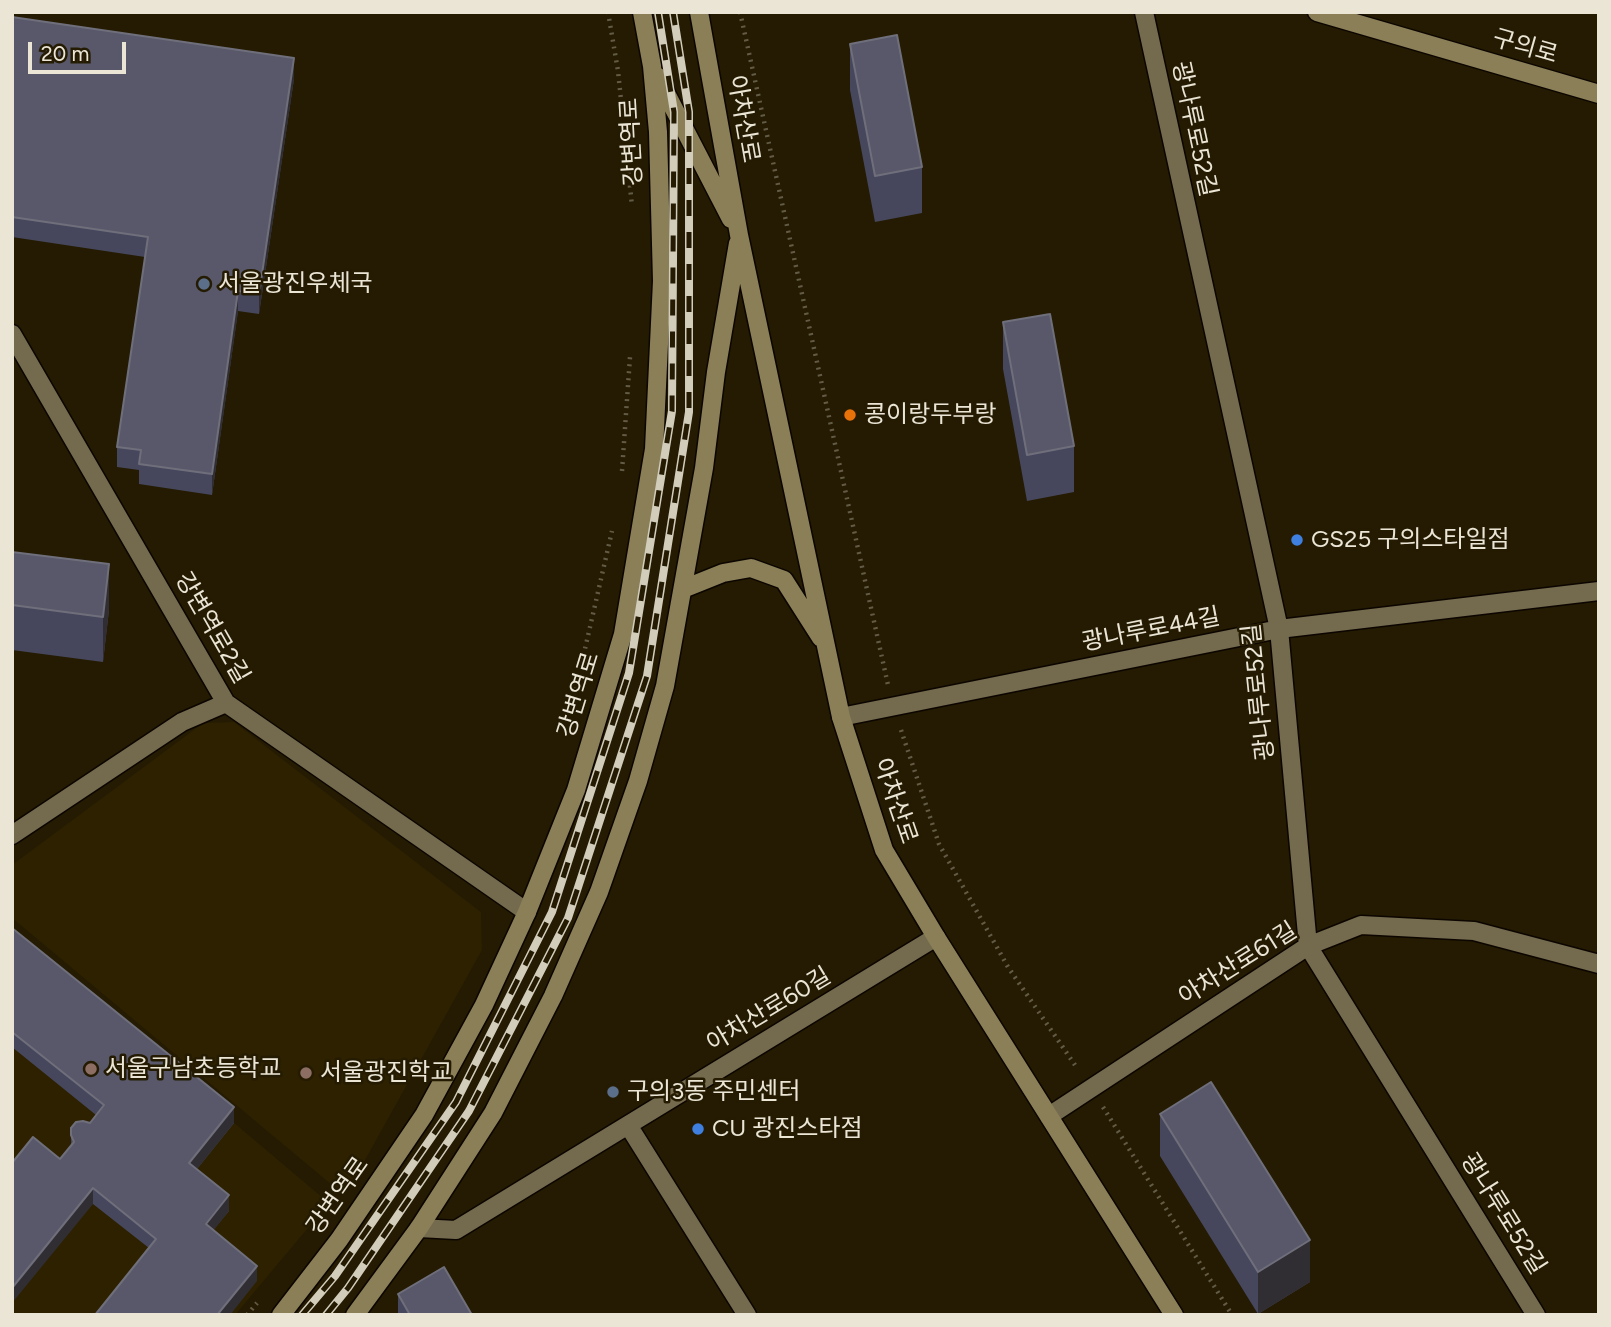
<!DOCTYPE html>
<html>
<head>
<meta charset="utf-8">
<style>
  body { margin:0 }
  #map { position:relative; width:1611px; height:1327px; overflow:hidden; background:#241b02; font-family:Figtree,sans-serif }
  canvas { display:block }
  .frame { position:absolute; inset:0; border:14px solid #ebe5d6; pointer-events:none }
  .scale { position:absolute; left:28px; top:42px; width:98px; height:32px; box-sizing:border-box; border:4px solid #ebe5d6; border-top:0; padding-left:9px; font-size:21px; line-height:24px; white-space:nowrap; color:#ebe5d6; -webkit-text-stroke:5px #241b02; paint-order:stroke }
</style>
</head>
<body>
<div id="map">
<canvas width="1611" height="1327"></canvas>
<div class="frame"></div>
<div class="scale">20 m</div>
</div>
<script>
const c = document.querySelector('canvas').getContext('2d');
c.lineJoin = 'round';
function fillPath(path, color) { c.fillStyle = color; c.fill(path, 'evenodd'); }
const shape = rows => new Path2D(rows.map(r => 'M' + r).join(''));
function strokePath(path, color, width, dash) { c.strokeStyle = color; c.lineWidth = width; c.lineCap = dash ? 'butt' : 'round'; c.setLineDash(dash || []); c.stroke(path); }
function label(font, color, halo, rows, align = 'center') {
  c.font = font + ' Figtree,"Noto Sans KR",sans-serif'; c.lineWidth = 5; c.setLineDash([]); c.textBaseline = 'middle'; c.strokeStyle = halo; c.fillStyle = color; for (const [text, x, y, turn = 0] of rows) {
    c.save(); c.translate(x, y); c.rotate((+turn || 0) * Math.PI / 180); c.textAlign = isNaN(turn) ? turn : align; if (halo) c.strokeText(text, 0, 0); c.fillText(text, 0, 0); c.restore();
  }
}
fillPath(shape([
  [234,722,481,912,482,950,345,1196,12,918,12,865,203,723],
  [12,935,329,1203,235,1315,12,1315]
]), '#2d2100');
const street = shape([
  [1144,12,1279,629,1308,946,1536,1315],
  [12,334,226,703,527,912],
  [841,717,1279,629,1599,591],
  [12,835,182,722,226,703],
  [1049,1116,1308,946,1361,925,1474,931,1599,964],
  [628,1125,747,1315],
  [419,1228,456,1230,936,937]
]);
const secondary = shape([
  [699,12,739,235,841,717,884,850,936,937,1174,1315],
  [1317,12,1599,94],
  [657,76,731,219],
  [683,589,723,573,751,568,784,580,821,638],
  [281,1315,339,1240,424,1115,484,1005,527,912,576,790,623,634,654,449,662,281,658,132,652,66,642,12],
  [355,1315,419,1228,493,1113,553,996,599,892,638,781,665,686,704,468,716,372,738,243]
]);
strokePath(street, '#0d0600', 21);
strokePath(secondary, '#0d0600', 21);
strokePath(shape([
  [608,12,618,71,632,206],
  [740,12,888,685],
  [622,471,630,357],
  [571,710,612,531],
  [901,730,939,844,1008,967,1077,1068],
  [1103,1107,1232,1315],
  [247,1315,257,1303]
]), '#635b45', 4.5, [2, 5]);
strokePath(street, '#746a4e', 18);
strokePath(secondary, '#8a7f57', 18);
const rail = shape([
  [302,1315,335,1276,456,1102,552,912,629,673,672,411,674,112,658,12],
  [326,1315,348,1288,469,1111,568,918,647,676,689,412,689,112,673,12]
]);
strokePath(rail, '#d2ccbb', 8);
strokePath(rail, '#241b02', 5, [16]);
fillPath(shape([
  [12,17,294,79,259,314,238,311,212,495,139,484,139,470,117,467,117,447,145,257,12,237],
  [850,44,922,167,922,213,875,222,850,90],
  [1003,322,1074,446,1074,492,1027,501,1003,369],
  [12,552,109,610,103,662,12,650],
  [12,928,234,1123,197,1169,229,1211,213,1230,257,1281,149,1248,93,1204,60,1159,71,1146,71,1135,90,1123,96,1115,12,1047],
  [1160,1114,1310,1282,1258,1314,1160,1156],
  [398,1294,472,1315,398,1315]
]), '#46475d');
fillPath(shape([
  [294,58,294,79,259,314,259,294],
  [238,291,238,311,212,495,212,474],
  [109,564,109,610,103,662,103,617],
  [234,1107,234,1123,189,1179,189,1163],
  [93,1188,93,1204,12,1303,12,1288],
  [229,1195,229,1211,206,1240,206,1224],
  [1310,1240,1310,1282,1258,1314,1258,1272],
  [257,1266,257,1281,230,1315,217,1315]
]), '#312e33');
const building = shape([
  [12,17,294,58,259,294,238,291,212,474,139,464,141,450,117,447,148,237,12,217,12,17],
  [897,35,922,167,875,176,850,44,897,35],
  [1050,314,1074,446,1027,455,1003,322,1050,314],
  [12,552,109,564,103,617,12,605,12,552],
  [12,928,234,1107,189,1163,229,1195,206,1224,257,1266,217,1315,95,1315,156,1239,93,1188,12,1288,12,1163,33,1137,60,1159,74,1142,71,1135,71,1128,76,1122,83,1121,90,1123,104,1105,12,1032,12,928],
  [1211,1082,1310,1240,1258,1272,1160,1114,1211,1082],
  [444,1267,472,1315,410,1315,398,1294,444,1267]
]);
fillPath(building, '#58586a');
strokePath(building, '#6f6e7b', 2);
for (const [x, y, r, color] of [
  [204,284,7,"#5c6f8a"],
  [850,415,7,"#e8710a"],
  [1297,540,7,"#3f7fe0"],
  [91,1069,7,"#8d6e63"],
  [306,1073,7,"#8d6e63"],
  [613,1092,7,"#5c6f8a"],
  [698,1129,7,"#3f7fe0"]
]) { const dot = new Path2D(); dot.arc(x, y, r, 0, 2 * Math.PI); c.fillStyle = color; c.fill(dot); strokePath(dot, '#241b02', 2.5); }
label('24px', '#ebe5d6', '#241b02', [
  ["구의로",1525,47,16],
  ["아차산로",743,119,80],
  ["광나루로52길",1194,129,78],
  ["강변역로",632,142,-93],
  ["강변역로2길",212,628,60],
  ["광나루로44길",1151,630,-11],
  ["광나루로52길",1259,692,-96],
  ["강변역로",579,695,-73],
  ["아차산로",895,801,71],
  ["아차산로61길",1238,964,-32],
  ["아차산로60길",769,1010,-31],
  ["강변역로",338,1196,-55],
  ["광나루로52길",1503,1214,58]
]);
label('24px', '#ebe5d6', '#241b02', [
  ["서울광진우체국",218,284],
  ["콩이랑두부랑",864,415],
  ["GS25 구의스타일점",1311,540],
  ["서울구남초등학교",105,1069],
  ["서울광진학교",320,1073],
  ["구의3동 주민센터",627,1092],
  ["CU 광진스타점",712,1129]
], 'left');
</script>
</body>
</html>
